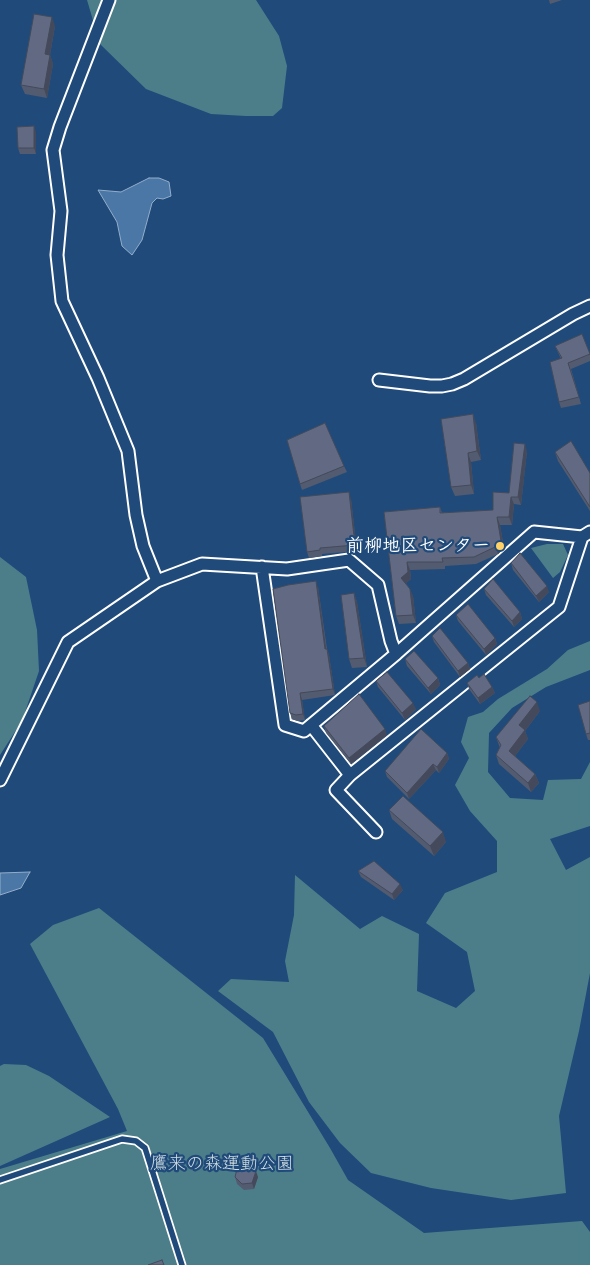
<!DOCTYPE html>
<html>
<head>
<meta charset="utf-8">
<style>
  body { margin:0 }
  canvas { display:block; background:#1f4a7a }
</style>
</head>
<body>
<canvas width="590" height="1265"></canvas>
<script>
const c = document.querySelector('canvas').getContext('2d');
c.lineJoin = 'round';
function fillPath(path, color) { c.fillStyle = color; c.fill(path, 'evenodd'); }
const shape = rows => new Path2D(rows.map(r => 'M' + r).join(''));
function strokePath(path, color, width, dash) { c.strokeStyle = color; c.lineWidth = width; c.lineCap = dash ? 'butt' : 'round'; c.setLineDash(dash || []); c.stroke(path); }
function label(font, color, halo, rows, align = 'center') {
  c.font = font + ' "Shantell Sans","Klee One",sans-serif'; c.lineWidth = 4.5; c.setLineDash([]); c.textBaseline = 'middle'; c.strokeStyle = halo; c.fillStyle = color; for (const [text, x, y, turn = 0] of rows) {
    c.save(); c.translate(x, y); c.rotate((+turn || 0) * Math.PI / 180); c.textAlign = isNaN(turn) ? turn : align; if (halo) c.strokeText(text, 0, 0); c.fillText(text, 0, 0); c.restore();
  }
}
fillPath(shape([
  [87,0,256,0,279,36,287,66,282,108,273,116,246,116,211,114,146,89,100,44],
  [547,544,563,544,568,555,560,572,553,578,531,548],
  [0,557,26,577,37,630,39,671,22,721,0,755],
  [590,641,590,670,546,687,512,708,489,733,488,772,510,798,543,800,548,780,581,779,590,762,590,826,550,839,566,870,590,857,590,973,579,1031,559,1116,566,1193,511,1200,431,1188,371,1173,340,1143,309,1102,273,1032,218,991,231,979,289,982,285,961,294,915,295,875,360,929,382,916,419,934,417,991,456,1008,475,991,467,952,426,923,445,893,497,872,497,841,470,811,455,785,469,758,461,742,468,717,483,712,498,699,547,669,568,650],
  [99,908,263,1038,330,1148,348,1180,424,1233,582,1221,590,1232,590,1265,0,1265,0,1169,127,1131,118,1109,30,944,53,925],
  [4,1064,26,1065,49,1076,110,1117,0,1166,0,1066]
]), '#4c7e8a');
const water = shape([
  [149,178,159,178,169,182,171,196,163,199,157,198,152,203,142,240,132,255,122,246,117,222,98,190,121,192,149,178],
  [30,872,21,888,0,895,0,873,30,872]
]);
fillPath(water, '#4b77a6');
strokePath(water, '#93adca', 1);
const lane = shape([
  [0,1180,122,1139,136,1141,145,1148,182,1265]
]);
const street = shape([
  [109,0,60,127,53,150,61,211,57,255,62,301,98,378,128,451,136,515,143,546,157,581],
  [379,380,430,386,442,386,452,384,464,379,573,314,590,306],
  [262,567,285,725,304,731,396,654],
  [311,725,350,775],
  [0,780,68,642,157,581,202,564,287,569,349,560,378,585,391,641,396,654,534,532,582,537,590,532],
  [376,832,336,790,350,775,559,607,582,537]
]);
strokePath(lane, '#fff', 9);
strokePath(street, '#fff', 15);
strokePath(lane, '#1f4a7a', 5.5);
strokePath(street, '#1f4a7a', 11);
fillPath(shape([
  [549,0,562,0,550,4],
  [55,26,50,55,53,64,47,98,25,94,21,85],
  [36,132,36,154,20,154,18,148],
  [555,346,590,355,590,361,571,369,581,404,561,408,559,402,561,359],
  [476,423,481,460,471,462,474,494,455,496,451,487],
  [527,451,521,505,514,504,512,525,500,525,504,548,498,554,476,564,445,566,445,569,410,570,411,579,406,583,413,596,416,623,399,624,396,616,384,512,440,507,442,513,493,510,509,493],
  [555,452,590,473,590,511,558,461],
  [344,466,347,472,302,490,300,484],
  [351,499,357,551,322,554,322,556,309,558,307,552],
  [511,563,549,592,539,602,513,570],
  [318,587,327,649,329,655,335,695,302,700,305,720,298,721,292,719,290,713],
  [484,589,520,612,522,619,514,627,486,595],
  [354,593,357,602,367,667,352,668,349,659],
  [456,615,495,638,497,644,486,655,458,621],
  [432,636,468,663,470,669,460,677,434,642],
  [405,659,438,678,440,685,431,694,407,666],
  [479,678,492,687,495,693,480,704,469,689,467,683],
  [376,681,416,709,405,720,378,687],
  [590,701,590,740,588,740,586,734],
  [540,711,525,731,528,739,515,756,535,774,539,783,531,792,499,764,496,755,500,748,496,737],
  [324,726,387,735,351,764,326,733],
  [447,753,449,759,439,773,436,770,409,799,387,777,385,771],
  [389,810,446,842,434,856,392,819],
  [358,871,403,890,394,900,361,877],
  [235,1177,258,1177,254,1189,244,1190,237,1184]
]), '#535b70');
fillPath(shape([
  [52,17,55,26,50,55,53,64,47,98,44,89,45,54],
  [34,126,36,132,36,154,34,148],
  [473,414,476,423,481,460,477,451],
  [525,444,527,451,521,505,518,497],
  [468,453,471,462,474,494,471,485],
  [349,492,351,499,357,551,355,545],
  [511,497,514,504,512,525,509,517],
  [497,517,500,525,504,548,498,554,495,547],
  [407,562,410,570,411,579,404,585,401,578],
  [316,581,318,587,327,655,325,649],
  [547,586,549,592,539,602,536,596],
  [410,589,413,596,416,623,413,615],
  [354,593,357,602,367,667,364,658],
  [520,612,522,619,514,627,512,621],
  [495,638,497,644,486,655,484,649],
  [327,649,329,655,335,695,333,689],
  [468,663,470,669,460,677,458,671],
  [438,678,440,685,431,694,428,688],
  [492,687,495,693,480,704,478,698],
  [300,693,302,700,305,720,303,714],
  [537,702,540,711,525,731,528,739,512,760,509,751,519,725],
  [413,703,416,709,405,720,402,713],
  [385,729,387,735,351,764,349,758],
  [447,753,449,759,439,773,437,767],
  [433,764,436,770,409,799,407,793],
  [535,774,539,783,531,792,528,783],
  [443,832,446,842,434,856,430,846],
  [400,884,403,890,394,900,392,894],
  [256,1171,258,1177,254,1189,252,1183]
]), '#444a5b');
const building = shape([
  [34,14,52,17,45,54,50,55,44,89,21,85,34,14],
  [34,126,34,148,18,148,17,127,34,126],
  [582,334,590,354,568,363,579,397,559,402,550,362,562,358,555,346,582,334],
  [473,414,477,451,468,453,471,485,451,487,441,419,473,414],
  [325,423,344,466,300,484,287,440,325,423],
  [571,441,590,473,590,507,555,452,571,441],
  [514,443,525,444,518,497,511,497,509,517,497,517,501,541,495,547,474,557,442,558,443,562,407,562,408,572,401,578,410,589,413,615,396,616,384,512,440,507,440,513,493,510,493,492,509,493,514,443],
  [349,492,355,545,320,548,320,550,307,552,300,497,349,492],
  [520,553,547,586,536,596,511,563,520,553],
  [493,579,520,612,512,621,484,589,493,579],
  [316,581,325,649,327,649,333,689,300,693,303,714,296,715,290,713,273,589,288,585,316,581],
  [354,593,364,658,349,659,341,595,354,593],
  [468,604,495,638,484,649,456,615,468,604],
  [440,628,468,663,458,671,432,636,440,628],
  [414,651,438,678,428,688,405,659,414,651],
  [387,672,413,703,402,713,376,681,387,672],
  [484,674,492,687,478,698,467,683,477,675,479,678,484,674],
  [359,694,385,729,349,758,324,726,359,694],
  [530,696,537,702,519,725,525,730,509,751,535,774,528,783,496,755,501,745,496,737,530,696],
  [590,701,590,733,586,734,578,705,590,701],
  [421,729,447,753,437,767,433,764,407,793,385,771,421,729],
  [403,796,443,832,430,846,389,810,403,796],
  [374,861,400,884,392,894,358,871,374,861],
  [247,1162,256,1171,252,1183,242,1184,235,1177,238,1165,247,1162],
  [162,1260,164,1265,148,1265,162,1260]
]);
fillPath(building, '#616a82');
strokePath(building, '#444a5b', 1);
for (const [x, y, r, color] of [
  [500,546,5,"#ffd166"]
]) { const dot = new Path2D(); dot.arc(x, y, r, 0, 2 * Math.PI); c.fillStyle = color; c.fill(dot); strokePath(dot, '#1f4a7a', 2); }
label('bold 18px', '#fff', '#1f4a7a', [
  ["前柳地区センター",490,546]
], 'right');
label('18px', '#d2dfe2', '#1f4a7a', [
  ["鷹来の森運動公園",222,1164]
]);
</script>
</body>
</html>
